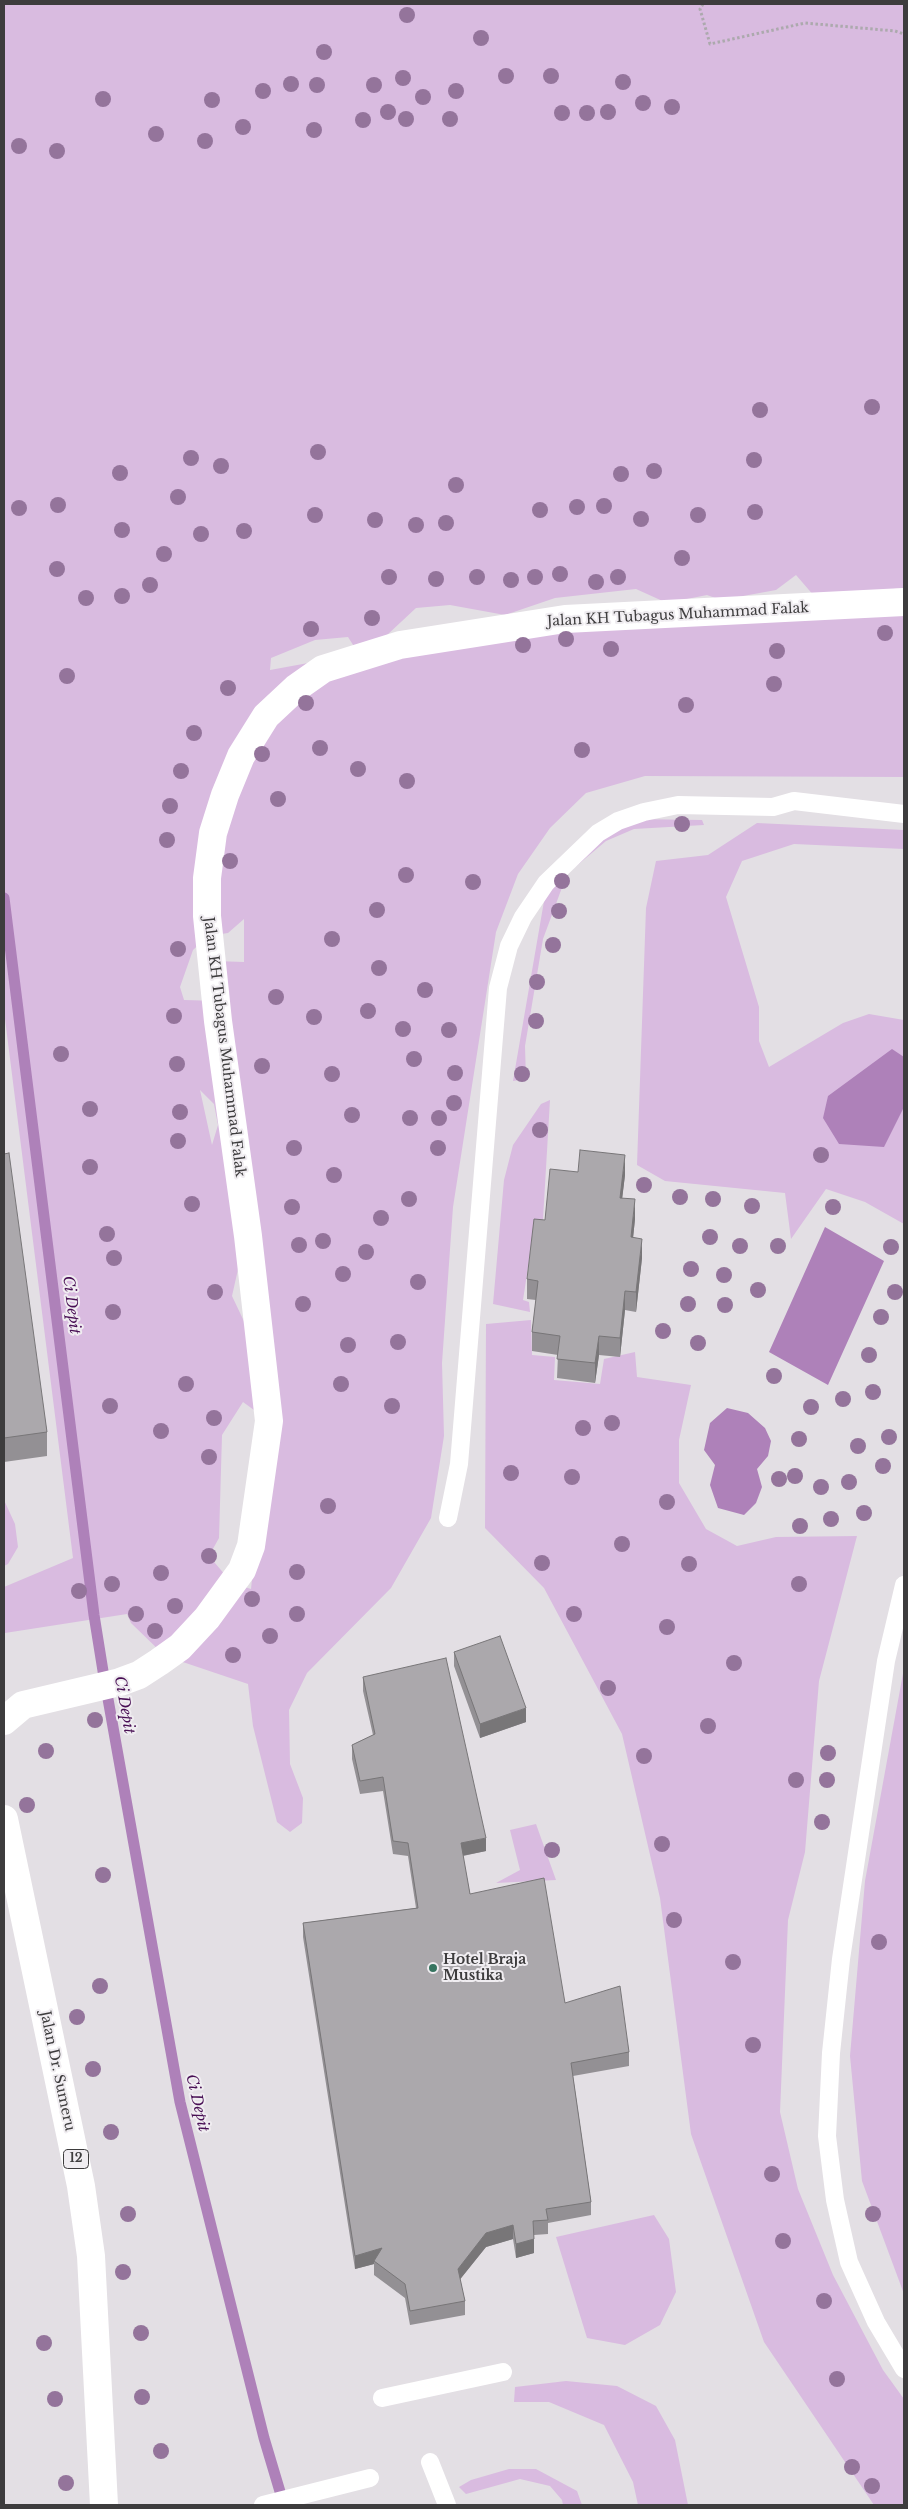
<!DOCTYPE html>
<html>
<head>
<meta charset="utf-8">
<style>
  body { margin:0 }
  #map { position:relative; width:908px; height:2509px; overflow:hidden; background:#e3dfe4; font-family:"Libre Baskerville",serif }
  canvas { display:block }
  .frame { position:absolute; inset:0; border:5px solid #3d3c3d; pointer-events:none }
</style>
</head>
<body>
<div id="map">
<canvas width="908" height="2509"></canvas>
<div class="frame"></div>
</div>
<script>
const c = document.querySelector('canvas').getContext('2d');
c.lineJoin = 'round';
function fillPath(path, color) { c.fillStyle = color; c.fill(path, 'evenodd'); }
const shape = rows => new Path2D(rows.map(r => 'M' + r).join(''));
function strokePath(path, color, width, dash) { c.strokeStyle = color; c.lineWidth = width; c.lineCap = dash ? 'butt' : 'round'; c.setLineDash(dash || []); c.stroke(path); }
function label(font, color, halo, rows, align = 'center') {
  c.font = font + ' "Libre Baskerville",serif'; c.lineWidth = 4; c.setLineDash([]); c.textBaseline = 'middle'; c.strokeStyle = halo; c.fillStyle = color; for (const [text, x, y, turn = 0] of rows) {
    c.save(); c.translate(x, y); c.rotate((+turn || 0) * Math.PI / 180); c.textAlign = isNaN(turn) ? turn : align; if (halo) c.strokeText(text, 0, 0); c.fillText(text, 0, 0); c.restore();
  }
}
fillPath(shape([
  [4,4,904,4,904,588,815,597,796,575,776,590,721,600,707,595,667,603,636,589,555,598,505,615,450,605,416,608,372,649,357,651,348,637,315,640,271,658,270,670,341,657,485,637,904,609,904,777,645,776,586,793,550,828,518,874,496,932,453,1207,442,1363,444,1436,431,1518,391,1588,307,1673,289,1710,290,1764,303,1798,302,1823,290,1832,277,1822,253,1726,248,1684,165,1656,131,1623,127,1614,5,1633,4,1629,4,1587,73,1558,4,1011],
  [244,919,244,962,215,961,218,1001,184,1000,180,987,193,950,208,936,228,933],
  [200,1090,214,1104,218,1125,212,1145],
  [245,1238,250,1334,232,1296],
  [243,1402,269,1421,251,1589,232,1583,209,1556,219,1538,222,1435],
  [632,819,702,820,704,825,634,829,606,841,567,874,543,939,525,1046,526,1079,513,1081,548,878],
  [757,823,904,830,904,849,794,844,742,861,726,897,759,1007,759,1041,769,1067,843,1023,869,1014,904,1020,904,1224,865,1202,826,1189,791,1239,785,1193,665,1181,637,1165,646,908,656,861,708,855],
  [550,1100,542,1236,533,1235,523,1300,529,1302,530,1312,493,1304,504,1180,513,1145,541,1104],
  [531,1320,532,1355,555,1357,554,1380,600,1384,604,1359,635,1352,637,1377,691,1385,679,1440,679,1483,706,1529,737,1546,776,1537,857,1536,819,1681,805,1852,788,1920,780,2112,798,2189,833,2275,883,2370,904,2399,904,2505,874,2505,764,2342,691,2134,660,1898,622,1734,544,1588,485,1528,486,1324],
  [4,1500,15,1524,18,1547,8,1564,4,1566],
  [904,1668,904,2294,862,2181,850,2056,865,1881],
  [536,1824,556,1880,496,1883,520,1870,510,1830],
  [654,2215,669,2239,676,2292,660,2325,625,2345,587,2338,556,2237],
  [566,2381,617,2386,656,2406,675,2440,688,2505,638,2505,633,2482,604,2425,549,2402,514,2402,515,2387],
  [509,2469,536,2469,577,2491,582,2505,563,2505,562,2500,550,2486,520,2479,466,2494,459,2487,471,2480]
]), '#d9bbe0');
fillPath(shape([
  [892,1049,904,1057,904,1107,884,1147,839,1144,823,1118,828,1096],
  [825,1227,884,1261,828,1385,769,1352],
  [727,1408,748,1413,765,1428,771,1441,768,1456,757,1469,762,1487,756,1503,744,1515,718,1508,710,1485,715,1465,704,1450,710,1423]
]), '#ae81b9');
strokePath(shape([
  [4,898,94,1615,103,1671,180,2102,264,2438,284,2505]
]), '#ae81b9', 11);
strokePath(shape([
  [703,4,700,9,710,44,805,23,895,31,904,34]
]), '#aca9ad', 3, [2.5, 2.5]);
strokePath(shape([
  [448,1518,459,1464,498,988,509,946,523,917,546,883,598,833,618,821,644,812,678,805,773,807,794,801,904,814],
  [904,1585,886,1661,841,1959,831,2053,827,2136,835,2200,849,2262,876,2322,904,2369],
  [382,2398,503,2372],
  [430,2462,447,2505],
  [263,2505,370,2478]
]), '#fff', 18);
strokePath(shape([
  [4,1721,23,1705,120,1682,139,1675,159,1662,180,1647,207,1618,242,1570,251,1546,269,1421,248,1236,218,1021,207,916,207,878,213,833,225,795,241,756,266,716,296,688,323,669,400,645,565,619,904,602]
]), '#fff', 28);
strokePath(shape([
  [4,1819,81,2186,91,2256,104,2505]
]), '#fff', 28);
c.fillStyle = '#94749b';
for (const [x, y] of [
  [407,15],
  [481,38],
  [324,52],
  [506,76],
  [551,76],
  [403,78],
  [623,82],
  [291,84],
  [317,85],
  [374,85],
  [263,91],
  [456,91],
  [423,97],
  [103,99],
  [212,100],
  [643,103],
  [672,107],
  [388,112],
  [608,112],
  [562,113],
  [587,113],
  [406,119],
  [450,119],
  [363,120],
  [243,127],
  [314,130],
  [156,134],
  [205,141],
  [19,146],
  [57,151],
  [872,407],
  [760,410],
  [318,452],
  [191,458],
  [754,460],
  [221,466],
  [654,471],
  [120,473],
  [621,474],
  [456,485],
  [178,497],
  [58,505],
  [604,506],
  [577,507],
  [19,508],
  [540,510],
  [755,512],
  [315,515],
  [698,515],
  [641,519],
  [375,520],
  [446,523],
  [416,525],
  [122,530],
  [244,531],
  [201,534],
  [164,554],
  [682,558],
  [57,569],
  [560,574],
  [389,577],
  [477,577],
  [535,577],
  [618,577],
  [436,579],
  [511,580],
  [596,582],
  [150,585],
  [122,596],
  [86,598],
  [372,618],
  [311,629],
  [885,633],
  [566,639],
  [523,645],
  [611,649],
  [777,651],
  [67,676],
  [774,684],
  [228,688],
  [306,703],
  [686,705],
  [194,733],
  [320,748],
  [582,750],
  [262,754],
  [358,769],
  [181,771],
  [407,781],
  [278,799],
  [170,806],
  [682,824],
  [167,840],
  [230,861],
  [406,875],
  [562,881],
  [473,882],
  [377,910],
  [559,911],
  [332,939],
  [553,945],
  [178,949],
  [379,968],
  [537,982],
  [425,990],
  [276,997],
  [368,1011],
  [174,1016],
  [314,1017],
  [536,1021],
  [403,1029],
  [449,1030],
  [61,1054],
  [414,1059],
  [177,1064],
  [262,1066],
  [455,1073],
  [332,1074],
  [522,1074],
  [454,1103],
  [90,1109],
  [180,1112],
  [352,1115],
  [410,1118],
  [439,1118],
  [540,1130],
  [178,1141],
  [294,1148],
  [438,1148],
  [821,1155],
  [90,1167],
  [334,1175],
  [644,1185],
  [680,1197],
  [409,1199],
  [713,1199],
  [192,1204],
  [752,1206],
  [292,1207],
  [833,1207],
  [381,1218],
  [107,1234],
  [710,1237],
  [323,1241],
  [299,1245],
  [740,1246],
  [778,1246],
  [891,1247],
  [366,1252],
  [114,1258],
  [691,1269],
  [343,1274],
  [724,1275],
  [418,1282],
  [758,1290],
  [215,1292],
  [895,1292],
  [303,1304],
  [688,1304],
  [725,1305],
  [113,1312],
  [881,1317],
  [663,1331],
  [398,1342],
  [698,1343],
  [348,1345],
  [869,1355],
  [774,1376],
  [186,1384],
  [341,1384],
  [873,1392],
  [843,1399],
  [110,1406],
  [392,1406],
  [811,1407],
  [214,1418],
  [612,1423],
  [583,1428],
  [161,1431],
  [889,1437],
  [799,1439],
  [858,1446],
  [209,1457],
  [883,1466],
  [511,1473],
  [795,1476],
  [572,1477],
  [779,1479],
  [849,1482],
  [821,1487],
  [667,1502],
  [328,1506],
  [864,1513],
  [831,1519],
  [800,1526],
  [622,1544],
  [209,1556],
  [542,1563],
  [689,1564],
  [297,1572],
  [161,1573],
  [112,1584],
  [799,1584],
  [79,1591],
  [252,1599],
  [175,1606],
  [136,1614],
  [297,1614],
  [574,1614],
  [667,1627],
  [155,1631],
  [270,1636],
  [233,1655],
  [734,1663],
  [608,1688],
  [95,1720],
  [708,1726],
  [46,1751],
  [828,1753],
  [644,1756],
  [796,1780],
  [827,1780],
  [27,1805],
  [822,1822],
  [662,1844],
  [552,1850],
  [103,1875],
  [674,1920],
  [879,1942],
  [733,1962],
  [100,1986],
  [77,2017],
  [753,2045],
  [93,2069],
  [111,2132],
  [772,2174],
  [128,2214],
  [873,2214],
  [783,2241],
  [123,2272],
  [824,2301],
  [141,2333],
  [44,2343],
  [837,2379],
  [142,2397],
  [55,2399],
  [161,2451],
  [852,2467],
  [66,2483],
  [872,2486]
]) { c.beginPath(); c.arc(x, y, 8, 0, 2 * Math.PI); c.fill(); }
fillPath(shape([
  [4,1154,47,1432,47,1456,4,1462],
  [578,1172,625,1175,622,1198,635,1219,633,1238,642,1258,636,1312,625,1310,620,1357,599,1355,595,1383,557,1378,558,1355,532,1351,532,1332,536,1300,527,1299,527,1279],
  [454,1652,526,1722,480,1738,454,1666],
  [363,1677,486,1851,463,1856,470,1894,565,2003,629,2052,629,2066,573,2076,591,2202,591,2215,548,2223,548,2234,534,2235,534,2253,516,2258,513,2239,486,2247,460,2279,465,2301,465,2315,410,2325,405,2298,374,2275,374,2264,355,2269,303,1937,303,1923,416,1908,408,1856,393,1854,383,1791,360,1794,352,1759,352,1745,373,1735,363,1691]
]), '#939094');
fillPath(shape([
  [625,1155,625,1175,620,1217,620,1198],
  [635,1199,635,1219,631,1257,631,1237],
  [642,1239,642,1258,636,1312,636,1292],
  [625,1291,625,1310,620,1357,620,1338],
  [599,1336,599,1355,595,1383,595,1363],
  [526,1708,526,1722,480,1738,480,1724],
  [486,1838,486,1851,461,1856,461,1843],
  [513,2225,513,2239,486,2247,458,2282,458,2269,486,2233],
  [534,2239,534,2253,516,2258,516,2244],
  [382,2248,374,2261,374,2264,355,2269,355,2256]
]), '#787678');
const building = shape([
  [580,1150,625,1155,620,1198,635,1199,631,1237,642,1239,636,1292,625,1291,620,1338,599,1336,595,1363,557,1359,560,1336,532,1332,538,1281,527,1279,534,1219,545,1220,550,1169,578,1172,580,1150],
  [9,1153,47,1432,4,1438,4,1154,9,1153],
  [500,1636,526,1708,480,1724,454,1652,500,1636],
  [446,1658,486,1838,461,1843,470,1894,544,1878,565,2003,620,1986,629,2052,571,2063,591,2202,546,2209,548,2220,533,2221,534,2239,516,2244,513,2225,486,2233,458,2269,465,2301,410,2311,405,2284,374,2261,382,2248,355,2256,303,1923,418,1908,408,1843,393,1841,383,1777,360,1781,352,1745,375,1734,363,1677,446,1658]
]);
fillPath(building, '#aba8ac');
strokePath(building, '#787678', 1);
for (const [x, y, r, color] of [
  [433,1968,5,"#367460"]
]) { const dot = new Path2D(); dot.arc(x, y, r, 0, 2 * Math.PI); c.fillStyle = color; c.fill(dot); strokePath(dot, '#f0edf1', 2); }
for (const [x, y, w] of [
  [76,2159,25]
]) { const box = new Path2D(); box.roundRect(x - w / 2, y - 9.5, w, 19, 4); c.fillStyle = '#f0edf1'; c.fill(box); strokePath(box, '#3d3c3d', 1); }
label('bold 12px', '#3d3c3d', null, [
  ["12",76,2159]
]);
label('14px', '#3d3c3d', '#f0edf1', [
  ["Jalan KH Tubagus Muhammad Falak",678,615,-3],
  ["Jalan KH Tubagus Muhammad Falak",224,1047,83],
  ["Jalan Dr. Sumeru",57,2071,78]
]);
label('bold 14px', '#3d3c3d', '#f0edf1', [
  ["Hotel Braja",443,1960],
  ["Mustika",443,1976]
], 'left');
label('italic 15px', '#480f54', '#f0edf1', [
  ["Ci Depit",71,1305,83],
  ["Ci Depit",124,1705,80],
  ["Ci Depit",197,2103,77]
]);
</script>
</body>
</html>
